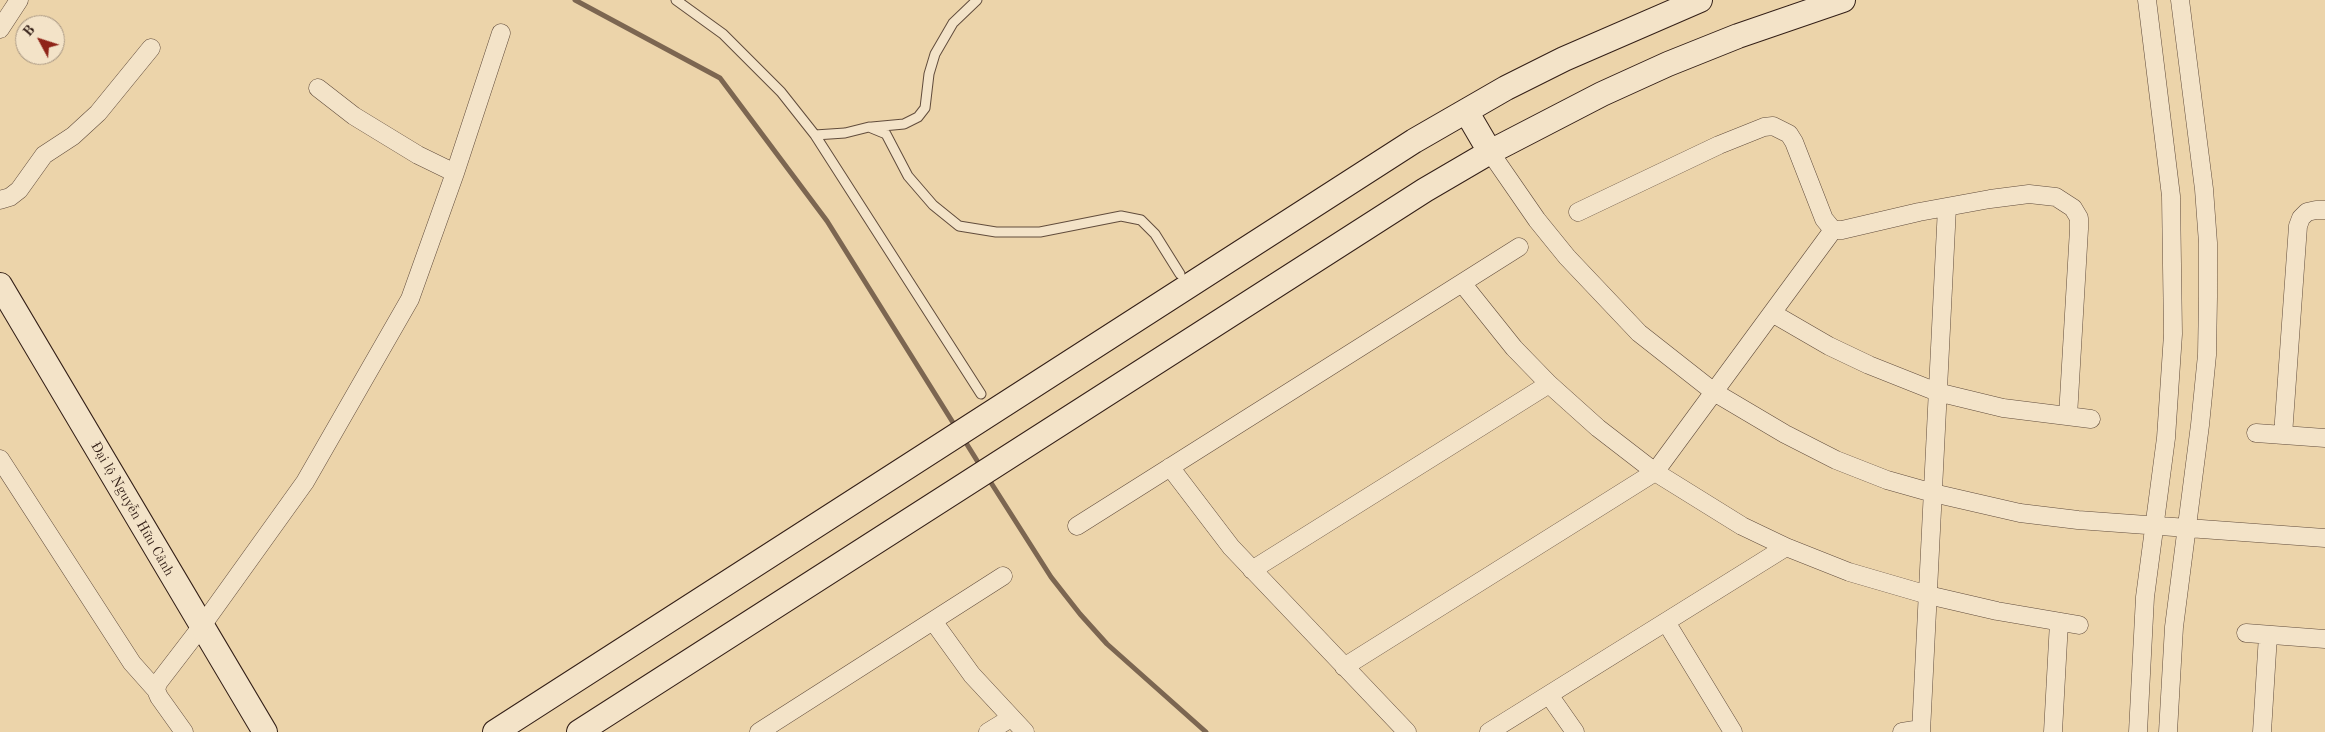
<!DOCTYPE html>
<html>
<head>
<meta charset="utf-8">
<style>
  body { margin:0 }
  #map { position:relative; width:2325px; height:732px; overflow:hidden; background:#ecd4aa; font-family:"Old Standard TT",serif }
  canvas { display:block }
  .north { position:absolute; left:15px; top:15px; width:50px; height:50px; box-sizing:border-box; background:#f3e3c8; border:1px solid #a69581; border-radius:50%; rotate:310deg; font-size:14px; font-weight:700; line-height:20px; text-align:center; color:#331f17 }
  .north::after { content:''; display:block; margin:auto; width:18px; height:22px; background:#8f2418; clip-path:polygon(50% 0,100% 100%,50% 72%,0 100%) }
</style>
</head>
<body>
<div id="map">
<canvas width="2325" height="732"></canvas>
<div class="north">B</div>
</div>
<script>
const c = document.querySelector('canvas').getContext('2d');
c.lineJoin = 'round';
const shape = rows => new Path2D(rows.map(r => 'M' + r).join(''));
function strokePath(path, color, width, dash) { c.strokeStyle = color; c.lineWidth = width; c.lineCap = dash ? 'butt' : 'round'; c.setLineDash(dash || []); c.stroke(path); }
function label(font, color, halo, rows, align = 'center') {
  c.font = font + ' "Old Standard TT",serif'; c.lineWidth = 4; c.setLineDash([]); c.textBaseline = 'middle'; c.strokeStyle = halo; c.fillStyle = color; for (const [text, x, y, turn = 0] of rows) {
    c.save(); c.translate(x, y); c.rotate((+turn || 0) * Math.PI / 180); c.textAlign = isNaN(turn) ? turn : align; if (halo) c.strokeText(text, 0, 0); c.fillText(text, 0, 0); c.restore();
  }
}
strokePath(shape([
  [575,0,720,78,827,221,957,429],
  [963,438,981,467],
  [988,478,1051,577,1080,614,1107,644,1206,732]
]), '#7c6651', 5);
const lane = shape([
  [676,0,723,34,781,92,815,135,981,394],
  [872,127,904,124,918,117,925,108,929,74,935,54,953,23,977,0],
  [815,135,845,133,869,127,886,134,908,176,933,205,959,226,996,232,1040,232,1121,216,1141,220,1155,234,1180,274]
]);
const street = shape([
  [0,29,19,0],
  [318,88,354,116,418,155,455,173],
  [1490,152,1537,220,1567,257,1639,333,1714,392,1785,434,1836,460,1887,480,1933,493,2020,513,2078,520,2325,538],
  [0,200,10,197,19,190,44,155,73,136,98,113,151,48],
  [1578,212,1719,145,1764,127,1773,126,1789,134,1794,142,1824,219,1833,230,1842,230,1919,212,1990,199,2029,194,2056,197,2073,208,2079,218,2079,229,2068,416],
  [1462,283,1514,348,1549,384,1598,428,1655,472,1742,526,1786,547,1849,572,1928,595,1997,611,2079,625],
  [1772,313,1829,346,1869,365,1937,392,2003,408,2091,419],
  [2256,433,2325,438],
  [2283,435,2298,226,2301,218,2307,212,2316,210,2325,210],
  [0,459,132,663,156,690],
  [1170,467,1231,547,1407,732],
  [1077,526,1519,247],
  [1252,570,1549,384],
  [933,621,972,675,1025,732],
  [1666,622,1733,732],
  [2246,633,2325,639],
  [1344,667,1655,472,1833,230],
  [1549,695,1575,732],
  [184,732,159,697,156,690,158,683,201,627,305,482,410,299,455,173,501,33],
  [759,732,1003,576],
  [988,732,1011,718],
  [1489,732,1786,547],
  [1902,732,1921,729],
  [1921,732,1947,207],
  [2053,732,2059,622],
  [2138,732,2145,597,2166,438,2173,334,2171,196,2147,0],
  [2168,732,2174,627,2200,425,2207,355,2208,297,2208,243,2204,189,2180,0],
  [2262,732,2268,635]
]);
const secondary = shape([
  [1466,111,1490,152],
  [0,285,265,732],
  [495,732,1414,141,1506,88,1564,59,1700,0],
  [579,732,1425,190,1490,152,1602,94,1668,64,1738,36,1843,0]
]);
strokePath(lane, '#614c3c', 11);
strokePath(street, '#614c3c', 19);
strokePath(secondary, '#331f17', 26);
strokePath(lane, '#f3e3c8', 9);
strokePath(street, '#f3e3c8', 18);
strokePath(secondary, '#f3e3c8', 24);
label('14px', '#331f17', '#f3e3c8', [
  ["Đại lộ Nguyễn Hữu Cảnh",132,509,60]
]);
</script>
</body>
</html>
